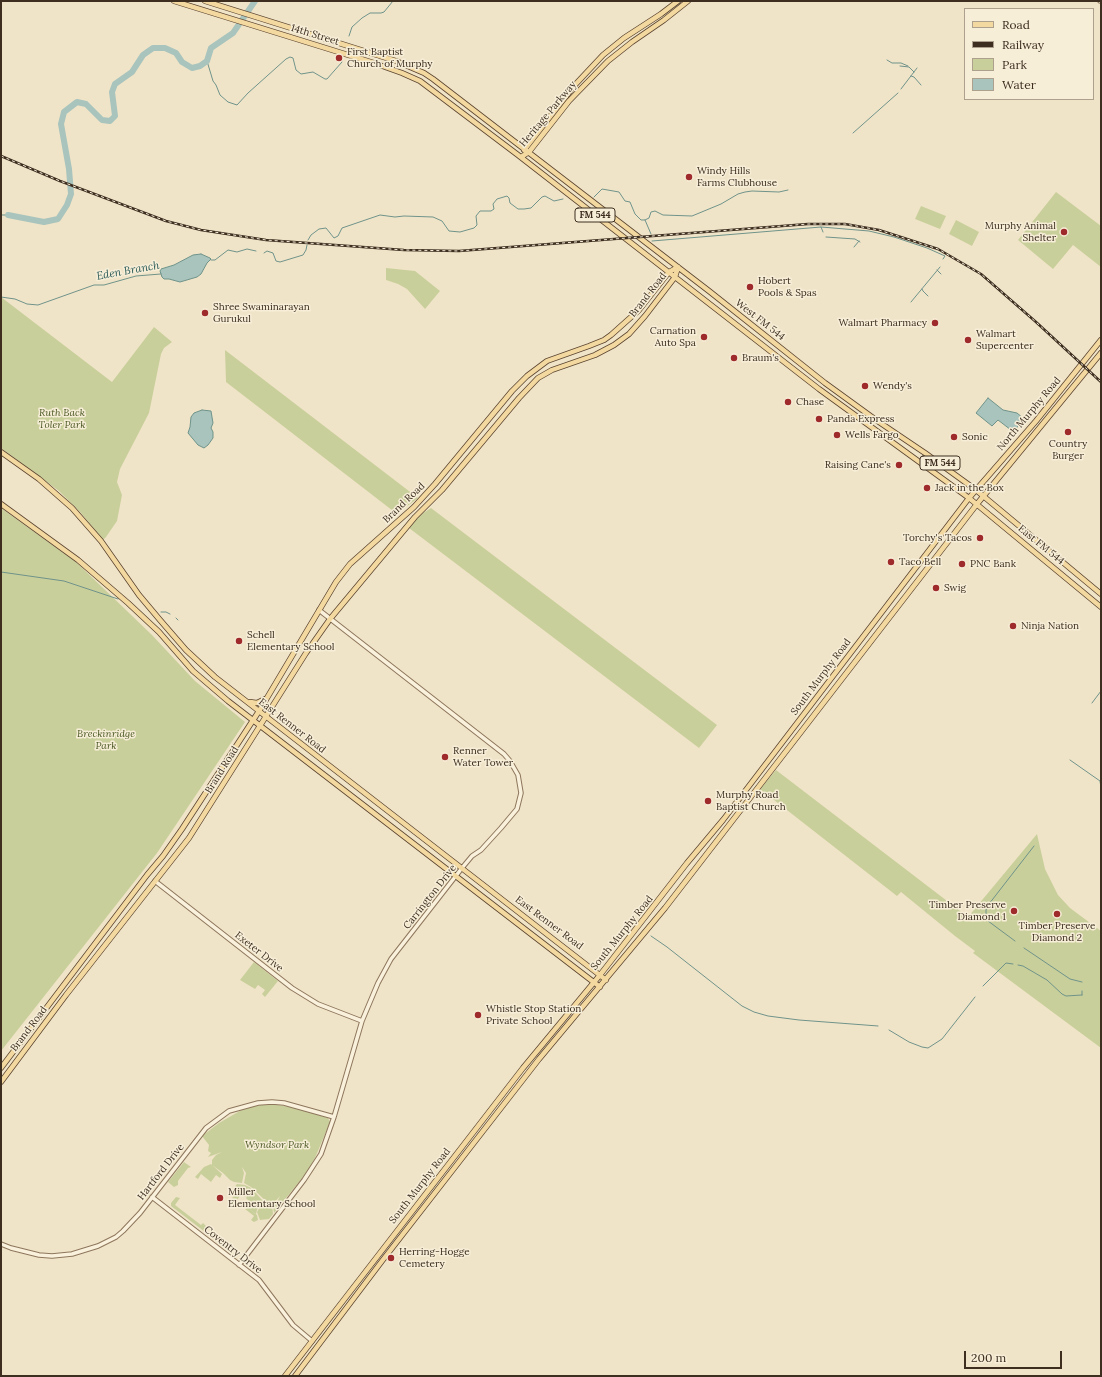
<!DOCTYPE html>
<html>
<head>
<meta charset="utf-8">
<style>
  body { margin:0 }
  #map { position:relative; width:1102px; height:1377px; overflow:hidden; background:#f0e4c8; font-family:Lora,serif }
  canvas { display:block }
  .frame { position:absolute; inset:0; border:2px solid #3d2e20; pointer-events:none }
  .legend { position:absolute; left:964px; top:8px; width:130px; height:92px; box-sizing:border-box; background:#f7eed8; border:1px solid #ada18e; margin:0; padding:5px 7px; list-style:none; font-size:12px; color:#3d2e20 }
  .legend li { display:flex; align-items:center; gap:8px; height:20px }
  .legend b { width:20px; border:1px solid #ada18e }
  .scale { position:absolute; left:964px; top:1351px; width:98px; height:18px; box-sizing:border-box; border:2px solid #3d2e20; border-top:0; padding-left:5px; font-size:12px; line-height:14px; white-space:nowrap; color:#3d2e20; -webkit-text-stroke:3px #f7eed8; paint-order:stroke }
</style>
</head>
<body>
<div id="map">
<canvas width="1102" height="1377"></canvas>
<div class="frame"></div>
<ul class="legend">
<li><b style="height:5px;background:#f3d9a0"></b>Road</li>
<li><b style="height:5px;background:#3d2e20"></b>Railway</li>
<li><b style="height:11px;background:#c9cf9b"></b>Park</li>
<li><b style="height:11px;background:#a9c4bc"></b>Water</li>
</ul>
<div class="scale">200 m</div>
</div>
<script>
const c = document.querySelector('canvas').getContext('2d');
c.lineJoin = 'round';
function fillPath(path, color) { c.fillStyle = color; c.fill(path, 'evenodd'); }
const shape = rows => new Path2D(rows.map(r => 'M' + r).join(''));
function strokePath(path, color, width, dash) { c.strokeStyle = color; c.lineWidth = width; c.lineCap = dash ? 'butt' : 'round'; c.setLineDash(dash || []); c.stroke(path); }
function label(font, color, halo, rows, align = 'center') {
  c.font = font + ' Lora,serif'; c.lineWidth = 3; c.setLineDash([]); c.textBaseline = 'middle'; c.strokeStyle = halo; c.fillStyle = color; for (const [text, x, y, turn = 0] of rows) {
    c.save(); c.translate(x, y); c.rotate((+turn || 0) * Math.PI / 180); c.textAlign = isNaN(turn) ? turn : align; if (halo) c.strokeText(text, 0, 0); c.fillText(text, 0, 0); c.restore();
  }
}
fillPath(shape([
  [1056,192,1101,226,1101,267,1073,245,1053,269,1018,240],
  [921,206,946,216,940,229,915,219],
  [956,220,979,232,972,246,949,234],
  [386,268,415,271,440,291,425,309,407,289,398,284,386,280],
  [1,297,112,382,154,327,172,342,164,348,161,354,149,413,120,469,117,482,122,495,117,521,106,537,103,540,81,513,59,491,1,448],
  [225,350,418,498,397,514,226,382],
  [1,508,76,562,152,635,195,681,245,722,157,853,1,1051],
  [431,508,717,725,699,748,409,528,420,515],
  [776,770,968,917,1037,834,1045,869,1058,895,1070,908,1101,931,1101,1048,973,953,975,951,955,936,901,892,897,896,760,789],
  [254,962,278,981,265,997,262,994,265,990,258,985,255,989,240,980],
  [260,1105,278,1105,296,1108,328,1118,330,1122,315,1158,307,1172,274,1213,273,1205,277,1202,280,1196,274,1203,272,1204,268,1203,251,1187,244,1183,246,1173,242,1167,244,1173,242,1183,234,1182,230,1180,223,1173,212,1165,212,1160,216,1155,222,1152,208,1157,211,1153,208,1151,209,1145,202,1136,219,1123,245,1108],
  [184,1162,191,1167,188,1168,178,1181,178,1185,174,1187,168,1182],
  [211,1164,222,1174,220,1178,216,1175,211,1182,201,1174,198,1179,195,1177,204,1167],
  [237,1184,245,1185,251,1188,251,1189,245,1197,241,1195,236,1201,232,1198,238,1192,234,1188],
  [251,1190,253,1190,263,1201,257,1210,256,1214,249,1209,257,1215,258,1220,254,1222,251,1220,254,1216,245,1209,248,1209,245,1208,250,1202,246,1198],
  [176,1197,180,1198,175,1205,201,1225,203,1223,206,1226,207,1229,205,1232,171,1206,171,1203],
  [263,1202,272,1205,273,1214,269,1219,260,1220,257,1212]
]), '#c9cf9b');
const water = shape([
  [201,254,210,258,211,259,207,263,201,274,197,277,180,282,169,279,164,279,162,277,160,271,161,269,174,265,193,255,201,254],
  [988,398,1003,410,1017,413,1023,418,1016,429,1011,430,998,420,992,426,976,413,988,398],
  [202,410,211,411,213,423,211,428,213,432,213,438,208,445,204,448,198,445,188,433,190,427,191,417,194,413,202,410]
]);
fillPath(water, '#a9c4bc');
strokePath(water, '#6f938a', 1);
strokePath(shape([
  [349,36,352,27,362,18,370,13,381,13,384,12,393,1],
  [887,60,892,63,901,63,908,66],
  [207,61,213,81,216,85,220,95,228,102,237,105,248,93,286,59,290,57,293,58,296,70,301,74,313,72,325,79,327,79,342,62],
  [900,66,909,67,914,72],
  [911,76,914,77,921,85],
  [901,89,917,68],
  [853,133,898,93],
  [594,197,602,189,619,192,625,201,630,202,635,214,641,220,645,220,649,218,651,212,655,211,663,215,692,216,721,204,738,194,745,192,752,191,779,192,788,190],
  [1,215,8,215],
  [645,220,651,234],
  [821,227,869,231,894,237,927,248,945,256,943,259],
  [826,237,855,239,860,242],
  [308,240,311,235,319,229,326,228,334,238,338,236,342,228,380,215,395,217,404,216,433,217,442,221,449,231,460,232,474,228,477,225,476,216,480,211,491,211,494,209,493,204,497,199,507,196,509,198,510,203,518,209,524,209,531,208,542,197,545,196,554,201,563,199],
  [652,241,821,227,823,232],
  [854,247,859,241],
  [264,253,267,251,273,253,276,261,280,262,303,255,306,250,307,245],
  [211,260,215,260,228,250,237,252,247,249,256,251],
  [937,270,941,274],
  [922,289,923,291,928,296],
  [1,297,15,299,27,304,38,305,94,285,104,285,136,276,161,274],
  [911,302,940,267],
  [1,572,64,581,118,599],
  [161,612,166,612,170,614],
  [176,618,178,620],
  [1092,703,1101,691],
  [1070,760,1100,781,1101,788],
  [651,936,667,947,742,1006,754,1012,768,1016,799,1020,878,1026],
  [1015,941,988,921,986,916,986,910,989,904,1034,846],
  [1024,948,1070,979,1082,982],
  [1018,965,1023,966,1047,980,1062,994,1066,996,1082,995],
  [983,986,1006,963,1013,964],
  [1082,991,1082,995],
  [889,1030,909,1042,922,1047,928,1048,942,1039,975,997]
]), '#6f938a', 1);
strokePath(shape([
  [8,215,44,222,58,219,67,205,71,194,69,169,61,124,64,112,77,102,86,104,102,120,110,121,115,116,112,92,115,84,132,72,143,55,153,48,165,48,176,53,182,62,192,68,200,66,207,61,211,48,233,33,255,1]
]), '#a9c4bc', 6);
const minor = shape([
  [1100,1,1101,1],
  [155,881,292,988,318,1004,362,1021],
  [152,1197,259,1280,293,1325,312,1341],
  [1,1244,11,1248,39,1255,52,1256,72,1254,98,1246,116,1237,123,1231,140,1213,206,1128,229,1111,258,1103,272,1102,284,1103,334,1117],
  [239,1265,304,1180,321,1154,334,1117,362,1021,378,983,391,959,462,868,472,856,481,850,501,828,517,809,521,793,518,775,510,761,504,754,319,610]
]);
const major = shape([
  [174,1,374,63,402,73,420,81,518,155,819,389,969,498,1101,607],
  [205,1,396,61,424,73,433,79,709,291,825,383,876,420,925,453,976,490,1101,594],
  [524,150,573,87,603,55,624,38,661,14,678,1],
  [521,157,529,152,569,101,608,61,632,42,664,20,688,1],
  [1,452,39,479,72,508,101,541,139,595,160,620,186,650,215,677,606,980],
  [1,504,78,560,128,603,159,632,193,671,228,701,600,987],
  [250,702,257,703,265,699],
  [1,1068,147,875,163,856,182,829,261,708,336,582,350,564,414,507,435,484,512,391,527,376,547,361,589,346,604,340,611,335,639,310,669,272,678,267],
  [1,1082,66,995,189,838,306,653,330,619,415,517,442,490,519,398,538,378,552,370,595,355,614,345,629,334,645,316,675,277,678,267],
  [285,1376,523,1068,600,975,687,863,723,820,969,498,1036,421,1101,340],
  [295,1376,382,1261,539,1059,665,908,977,504,1101,353]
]);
strokePath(minor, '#8d765c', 5.5);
strokePath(major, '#5b4430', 6);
strokePath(minor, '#faf1dc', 3.5);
strokePath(major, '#f3d9a0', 4.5);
const rail = shape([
  [1,156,60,181,166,221,201,230,266,240,404,250,459,251,808,224,845,224,879,230,938,249,981,274,1036,322,1101,382]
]);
strokePath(rail, '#3d2e20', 2.5);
strokePath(rail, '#f7eed8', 1, [3]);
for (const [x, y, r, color] of [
  [339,58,4,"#9e2a2b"],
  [689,177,4,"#9e2a2b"],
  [1064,232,4,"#9e2a2b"],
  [750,287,4,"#9e2a2b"],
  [205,313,4,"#9e2a2b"],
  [935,323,4,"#9e2a2b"],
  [704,337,4,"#9e2a2b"],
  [968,340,4,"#9e2a2b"],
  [734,358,4,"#9e2a2b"],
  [865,386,4,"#9e2a2b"],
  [788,402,4,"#9e2a2b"],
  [819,419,4,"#9e2a2b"],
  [1068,432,4,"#9e2a2b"],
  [837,435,4,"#9e2a2b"],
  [954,437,4,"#9e2a2b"],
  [899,465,4,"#9e2a2b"],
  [927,488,4,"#9e2a2b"],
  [980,538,4,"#9e2a2b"],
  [891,562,4,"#9e2a2b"],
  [962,564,4,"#9e2a2b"],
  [936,588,4,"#9e2a2b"],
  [1013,626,4,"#9e2a2b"],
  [239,641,4,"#9e2a2b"],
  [445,757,4,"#9e2a2b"],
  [708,801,4,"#9e2a2b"],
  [1014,911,4,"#9e2a2b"],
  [1057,914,4,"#9e2a2b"],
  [478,1015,4,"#9e2a2b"],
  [220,1198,4,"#9e2a2b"],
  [391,1258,4,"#9e2a2b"]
]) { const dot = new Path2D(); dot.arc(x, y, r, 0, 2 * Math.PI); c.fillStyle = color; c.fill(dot); strokePath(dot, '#f7eed8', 1.5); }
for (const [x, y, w] of [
  [595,215,40],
  [940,463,40]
]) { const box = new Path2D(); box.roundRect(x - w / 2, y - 7, w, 14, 3); c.fillStyle = '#f7eed8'; c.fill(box); strokePath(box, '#3d2e20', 1); }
label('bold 9px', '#3d2e20', null, [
  ["FM 544",595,215],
  ["FM 544",940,463]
]);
label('10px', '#3d2e20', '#f7eed8', [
  ["14th Street",315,35,17],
  ["Heritage Parkway",548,114,-50],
  ["Brand Road",648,295,-52],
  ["West FM 544",760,320,38],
  ["North Murphy Road",1029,414,-50],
  ["Brand Road",404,503,-44],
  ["East FM 544",1041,545,39],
  ["South Murphy Road",821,677,-53],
  ["East Renner Road",292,726,38],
  ["Brand Road",222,770,-58],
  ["Carrington Drive",430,897,-52],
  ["East Renner Road",549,923,37],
  ["South Murphy Road",622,933,-51],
  ["Exeter Drive",259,952,38],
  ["Brand Road",29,1029,-53],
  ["Hartford Drive",161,1172,-52],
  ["South Murphy Road",420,1186,-52],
  ["Coventry Drive",233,1250,38]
]);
label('10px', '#3d2e20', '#f7eed8', [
  ["First Baptist",347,52],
  ["Church of Murphy",347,64],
  ["Windy Hills",697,171],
  ["Farms Clubhouse",697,183],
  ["Murphy Animal",1056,226,"right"],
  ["Shelter",1056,238,"right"],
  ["Hobert",758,281],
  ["Pools & Spas",758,293],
  ["Shree Swaminarayan",213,307],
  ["Gurukul",213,319],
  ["Walmart Pharmacy",927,323,"right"],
  ["Carnation",696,331,"right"],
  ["Auto Spa",696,343,"right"],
  ["Walmart",976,334],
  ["Supercenter",976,346],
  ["Braum's",742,358],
  ["Wendy's",873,386],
  ["Chase",796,402],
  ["Panda Express",827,419],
  ["Wells Fargo",845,435],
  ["Sonic",962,437],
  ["Country",1068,444,"center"],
  ["Burger",1068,456,"center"],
  ["Raising Cane's",891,465,"right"],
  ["Jack in the Box",935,488],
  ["Torchy's Tacos",972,538,"right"],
  ["Taco Bell",899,562],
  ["PNC Bank",970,564],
  ["Swig",944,588],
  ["Ninja Nation",1021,626],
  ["Schell",247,635],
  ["Elementary School",247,647],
  ["Renner",453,751],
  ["Water Tower",453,763],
  ["Murphy Road",716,795],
  ["Baptist Church",716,807],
  ["Timber Preserve",1006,905,"right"],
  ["Diamond 1",1006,917,"right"],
  ["Timber Preserve",1057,926,"center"],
  ["Diamond 2",1057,938,"center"],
  ["Whistle Stop Station",486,1009],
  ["Private School",486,1021],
  ["Miller",228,1192],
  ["Elementary School",228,1204],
  ["Herring-Hogge",399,1252],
  ["Cemetery",399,1264]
], 'left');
label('italic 10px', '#4d5a26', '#f7eed8', [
  ["Ruth Back",62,413],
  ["Toler Park",62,425],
  ["Breckinridge",106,734],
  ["Park",106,746],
  ["Wyndsor Park",277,1145]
]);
label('italic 11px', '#2f5d5a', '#f7eed8', [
  ["Eden Branch",128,271,-10]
]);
</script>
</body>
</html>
